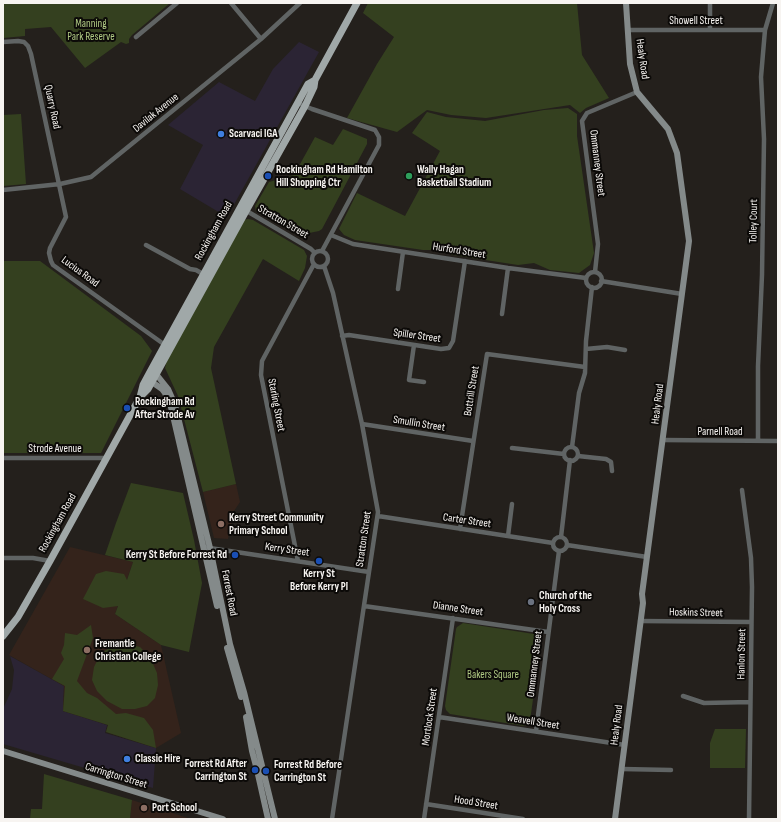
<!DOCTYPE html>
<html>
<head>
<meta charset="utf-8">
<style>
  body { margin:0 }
  #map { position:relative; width:781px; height:822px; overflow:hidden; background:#24201c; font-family:"Sofia Sans Condensed",sans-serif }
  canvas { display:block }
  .frame { position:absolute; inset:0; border:4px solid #f7f4f1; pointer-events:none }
</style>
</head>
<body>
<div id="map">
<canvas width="781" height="822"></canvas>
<div class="frame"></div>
</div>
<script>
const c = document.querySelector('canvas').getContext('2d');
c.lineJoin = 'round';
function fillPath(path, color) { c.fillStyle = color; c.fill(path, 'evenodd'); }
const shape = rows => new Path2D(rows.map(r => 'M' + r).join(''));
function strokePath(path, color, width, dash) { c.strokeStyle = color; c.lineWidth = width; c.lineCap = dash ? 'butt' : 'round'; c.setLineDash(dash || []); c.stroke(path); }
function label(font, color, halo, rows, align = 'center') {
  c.font = font + ' "Sofia Sans Condensed",sans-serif'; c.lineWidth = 4; c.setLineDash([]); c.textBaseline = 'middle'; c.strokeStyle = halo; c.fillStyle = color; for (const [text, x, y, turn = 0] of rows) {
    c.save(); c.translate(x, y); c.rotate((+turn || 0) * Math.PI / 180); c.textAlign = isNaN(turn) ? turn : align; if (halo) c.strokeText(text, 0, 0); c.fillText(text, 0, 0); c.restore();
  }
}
fillPath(shape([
  [299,42,319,52,227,217,180,189,203,145,168,125,219,82,255,101,273,69],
  [10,656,64,686,63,711,107,725,105,733,156,748,153,788,3,744,3,709,12,689,14,670]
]), '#2b2434');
fillPath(shape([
  [236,484,240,502,234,511,228,539,214,538,203,492],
  [70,547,133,562,115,614,161,645,181,733,156,748,106,732,108,725,63,711,64,686,9,655],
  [132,800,191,819,130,819]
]), '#34231b');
fillPath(shape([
  [3,3,170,3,132,35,129,39,129,43,126,44,121,42,85,68,51,27,25,29,25,36,3,38],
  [368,3,577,3,582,55,609,98,586,108,580,113,570,105,486,118,451,115,427,110,397,132,347,118,377,64,394,37,363,13],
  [568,108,577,114,577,136,594,253,590,265,579,273,550,270,534,263,518,265,453,255,438,250,423,250,355,240,344,235,339,229,357,193,405,216,440,151,412,133,427,112,446,117,485,121,544,110],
  [21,114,26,184,3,186,3,115],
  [343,129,367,139,367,144,322,229,319,231,309,233,292,228,256,211,255,206,269,182,294,175,315,137,333,145],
  [248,219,253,220,304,250,307,256,305,268,299,281,263,259,214,347,211,368,236,484,203,492,178,396,165,368,167,360,244,220],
  [3,261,40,261,141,336,152,351,101,453,3,453],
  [131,483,183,493,194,540,202,583,189,652,161,645,115,614,118,606,103,608,83,599,96,574,106,571,124,574,127,580,133,562,105,555,116,523],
  [463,623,534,634,540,638,541,641,530,721,528,724,524,726,450,714,446,710,445,706,456,629,457,627],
  [91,625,93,638,77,681,87,693,97,698,116,714,126,713,144,718,153,730,156,748,106,732,108,725,63,711,65,686,52,679,64,659,61,653,64,645,65,633,77,635],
  [127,644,140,647,150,657,157,673,158,685,155,698,147,706,135,709,122,709,107,701,97,691,92,680,94,667,101,653,113,646],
  [715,729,746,729,745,768,710,768,710,743],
  [44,774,132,800,130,819,30,819,31,809,42,809]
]), '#34401f');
strokePath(shape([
  [231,3,261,39],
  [628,30,765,30],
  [710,30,710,3],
  [136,37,177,3],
  [3,42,18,41,24,42,28,46,31,54,66,217,50,248,49,253,51,261,53,265,165,345],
  [298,103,312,109,375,130,379,137,379,145,322,251],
  [3,190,60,184,91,177,261,39,300,3],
  [245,210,311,249,315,253],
  [331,235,353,244,508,268,586,278],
  [146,245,190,269,196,270,203,274],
  '312 259a8 8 0 1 1 16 0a8 8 0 1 1-16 0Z',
  [324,266,333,293,362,424,378,512,332,819],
  [595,272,598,244,582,121,587,113,637,92],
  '586 280a8 8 0 1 1 16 0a8 8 0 1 1-16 0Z',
  [601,281,682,294],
  [398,289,403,252],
  [502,314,508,268],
  [342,336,349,335,441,349,449,348,453,341,465,261],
  [414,345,409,380,424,382],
  [586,349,607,347,625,350],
  [362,424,473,441],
  [663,440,778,441],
  [758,441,758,366,762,275,764,139,761,77,765,30,773,3],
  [572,447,579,393,585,373,586,341,592,287],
  '564 454a7 7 0 1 1 14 0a7 7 0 1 1-14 0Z',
  [512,448,564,454],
  [578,456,606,459,611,462,612,471],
  [3,458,106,458],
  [742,490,751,558,752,587,749,819],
  [378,516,553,543],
  [460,529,487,354,585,367],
  [508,536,512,504],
  '553 544a7 7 0 1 1 14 0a7 7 0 1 1-14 0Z',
  [561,537,570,460],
  [567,545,647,557],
  [203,547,369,572],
  [3,558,33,558,50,561],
  [298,561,261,375,262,361,314,264],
  [364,606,548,632],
  [640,621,751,622],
  [683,696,704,703,750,702],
  [439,717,625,745],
  [536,731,559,551],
  [622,769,671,770],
  [426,804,523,819],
  [424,819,453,618]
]), '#606464', 4.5);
strokePath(shape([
  [156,374,168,389,175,405,210,548,230,644,244,692,275,819],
  [152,382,162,389,165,393,171,407,217,606],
  [227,648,241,697],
  [246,717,252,751,257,770,268,819],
  [3,751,223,819],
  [615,819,643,603,642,594,689,241,677,153,668,129,637,92,630,64,626,3]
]), '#848a8a', 6);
strokePath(shape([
  [140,397,148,389,246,211,305,106,314,87,315,80,357,3],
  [3,636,18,617,50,561,140,397,143,385,150,372,308,84,315,80]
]), '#a0a8a8', 7);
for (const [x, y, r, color] of [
  [221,134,4,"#3f7fe0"],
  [268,176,4,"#1a4fb4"],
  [409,176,4,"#2e9e5b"],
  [127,408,4,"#1a4fb4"],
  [221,524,4,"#8d6e63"],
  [235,555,4,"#1a4fb4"],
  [319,561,4,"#1a4fb4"],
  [531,602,4,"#6b7280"],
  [87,650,4,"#8d6e63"],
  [127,759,4,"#3f7fe0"],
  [255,770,4,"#1a4fb4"],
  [266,771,4,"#1a4fb4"],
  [144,808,4,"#8d6e63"]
]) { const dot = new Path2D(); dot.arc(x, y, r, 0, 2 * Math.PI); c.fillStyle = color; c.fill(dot); strokePath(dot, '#0c0a08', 1.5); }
label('11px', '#f7f4f1', '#0c0a08', [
  ["Showell Street",696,21],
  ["Healy Road",642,59,82],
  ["Quarry Road",52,107,78],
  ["Davilak Avenue",156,113,-39],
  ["Ommanney Street",597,163,83],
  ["Tolley Court",754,221,-89],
  ["Stratton Street",283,222,30],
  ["Rockingham Road",214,231,-61],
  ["Hurford Street",459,251,9],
  ["Lucius Road",80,272,36],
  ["Spiller Street",417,336,8],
  ["Bottrill Street",472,391,-81],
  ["Healy Road",658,404,-83],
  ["Starling Street",276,405,79],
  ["Smullin Street",419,424,9],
  ["Parnell Road",720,432],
  ["Strode Avenue",55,449],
  ["Carter Street",467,521,8],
  ["Rockingham Road",58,523,-61],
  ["Stratton Street",364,539,-82],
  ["Kerry Street",287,550,8],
  ["Forrest Road",229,593,79],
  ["Dianne Street",458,609,8],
  ["Hoskins Street",696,613,1],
  ["Hanlon Street",742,654,-89],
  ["Ommanney Street",535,664,-83],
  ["Mortlock Street",430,717,-82],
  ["Weavell Street",533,722,9],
  ["Healy Road",617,725,-83],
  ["Carrington Street",116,776,17],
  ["Hood Street",476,803,9]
]);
label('11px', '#b0ca84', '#0c0a08', [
  ["Manning",91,24],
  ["Park Reserve",91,37],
  ["Bakers Square",493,675]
]);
label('bold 11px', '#f7f4f1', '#0c0a08', [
  ["Scarvaci IGA",229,134],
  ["Rockingham Rd Hamilton",276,170],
  ["Hill Shopping Ctr",276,183],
  ["Wally Hagan",417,170],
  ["Basketball Stadium",417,183],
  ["Rockingham Rd",135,402],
  ["After Strode Av",135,415],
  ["Kerry Street Community",229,518],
  ["Primary School",229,531],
  ["Kerry St Before Forrest Rd",227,555,"right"],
  ["Kerry St",319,574,"center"],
  ["Before Kerry Pl",319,587,"center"],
  ["Church of the",539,596],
  ["Holy Cross",539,609],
  ["Fremantle",95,644],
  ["Christian College",95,657],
  ["Classic Hire",135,759],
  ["Forrest Rd After",247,764,"right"],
  ["Carrington St",247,777,"right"],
  ["Forrest Rd Before",274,765],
  ["Carrington St",274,778],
  ["Port School",152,808]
], 'left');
</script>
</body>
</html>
